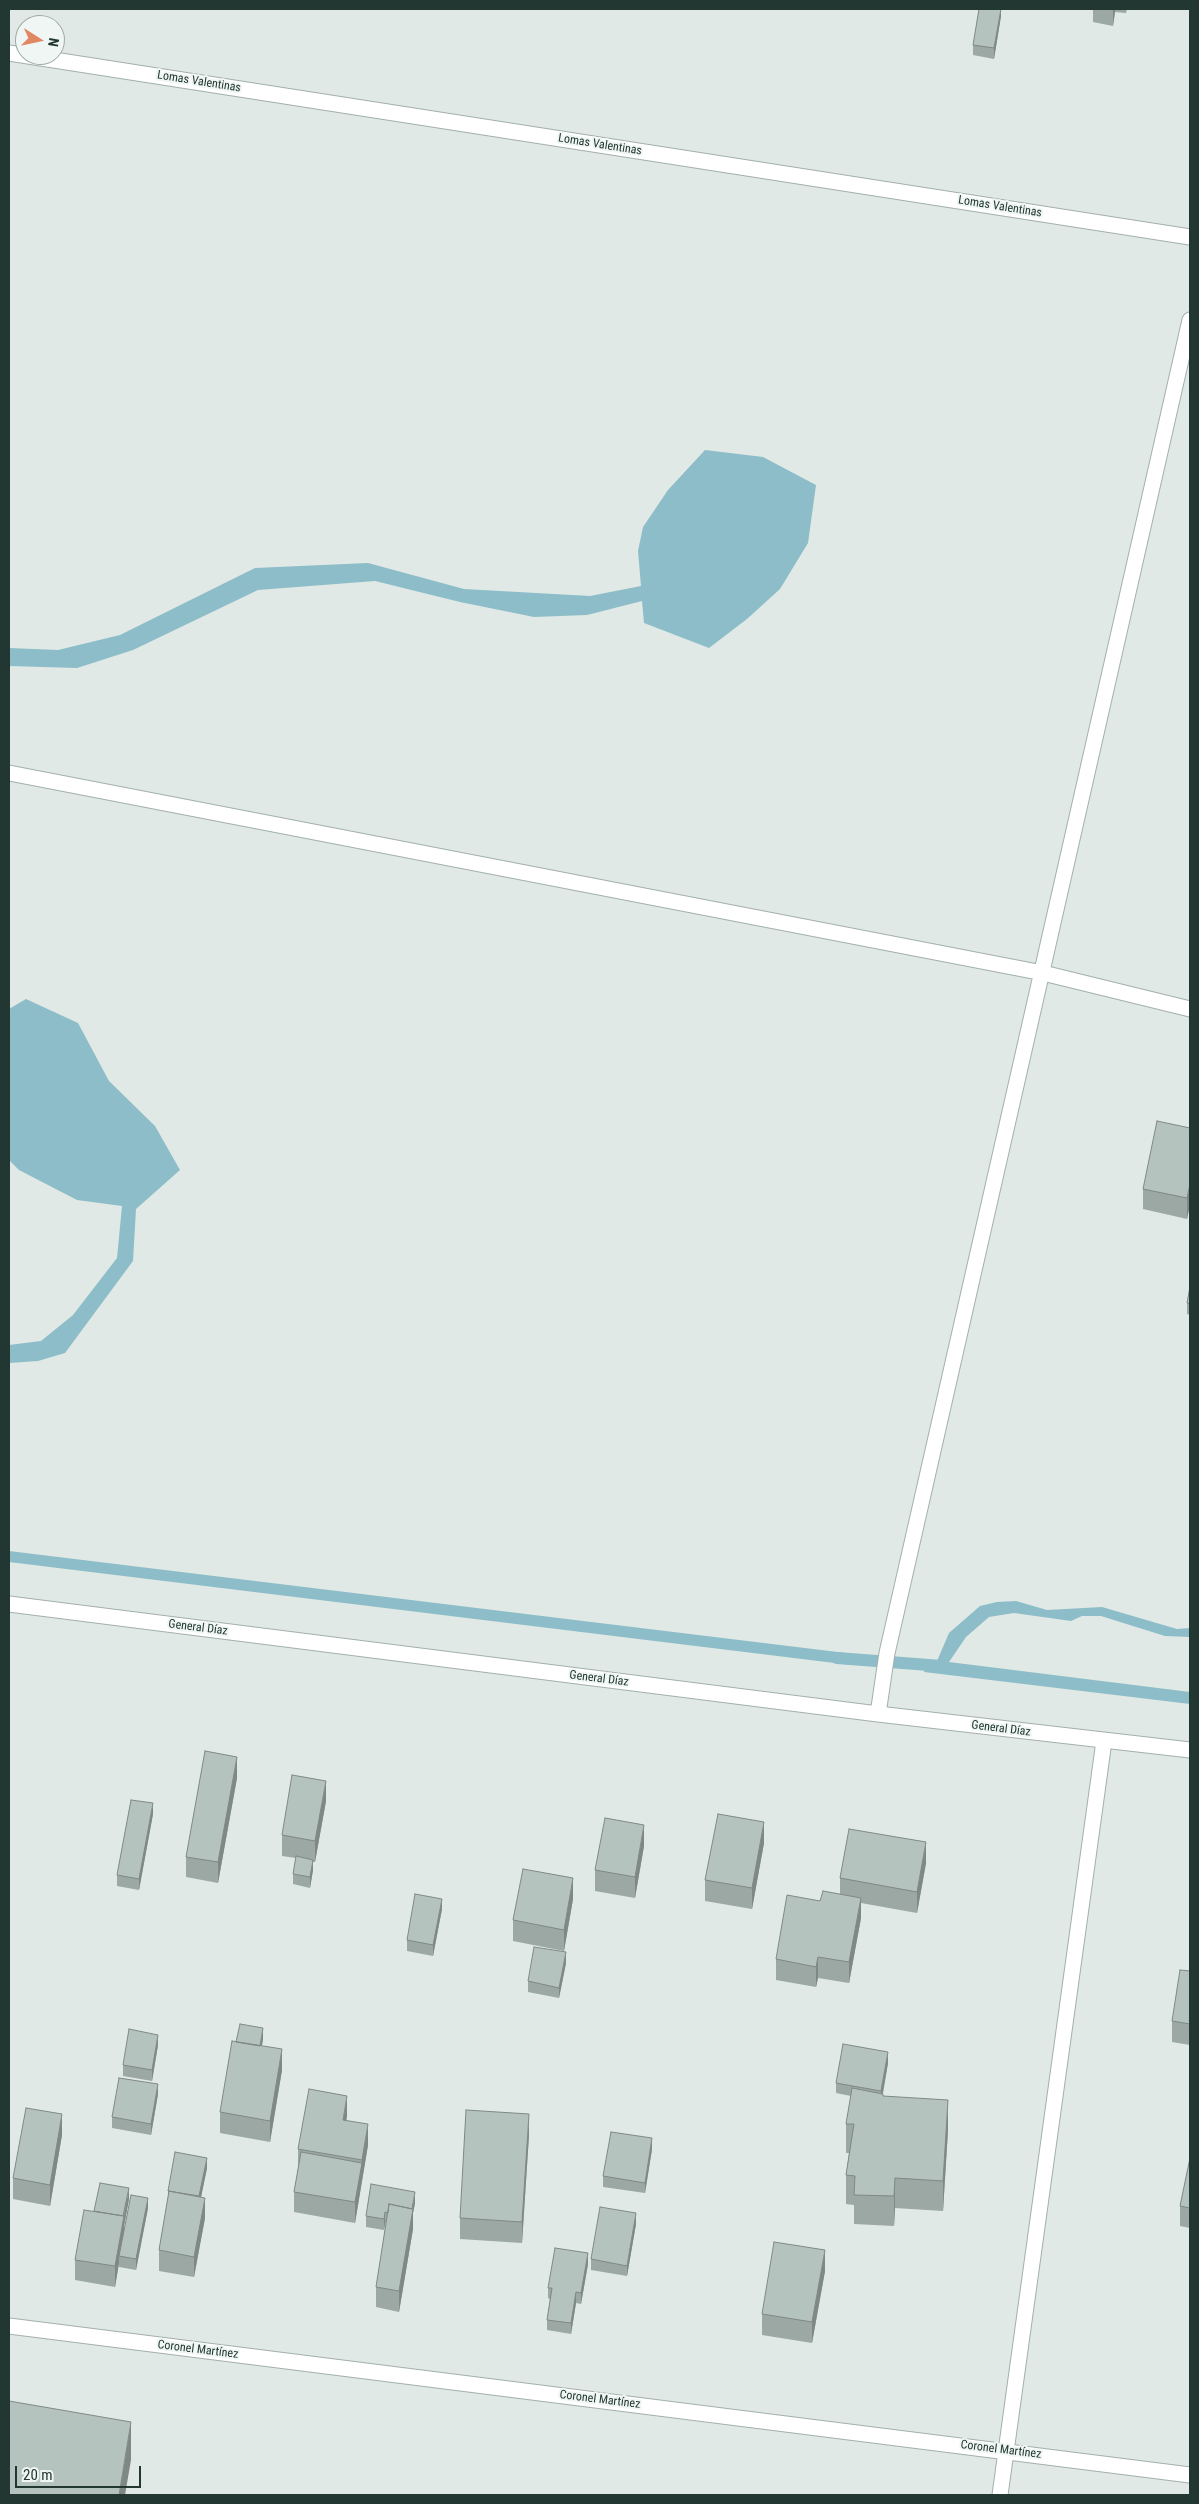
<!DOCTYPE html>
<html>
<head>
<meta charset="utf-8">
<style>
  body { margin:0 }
  #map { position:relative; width:1199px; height:2504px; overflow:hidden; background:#e0e9e5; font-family:"Roboto Condensed",sans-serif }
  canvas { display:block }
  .frame { position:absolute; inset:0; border:10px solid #223732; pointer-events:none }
  .north { position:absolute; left:15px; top:15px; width:50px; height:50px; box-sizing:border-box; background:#eff6f3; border:1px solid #9daaa6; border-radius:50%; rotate:100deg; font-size:14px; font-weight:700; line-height:20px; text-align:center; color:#223732 }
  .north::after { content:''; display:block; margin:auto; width:18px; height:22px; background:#e28764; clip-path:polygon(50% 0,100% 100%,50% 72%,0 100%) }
  .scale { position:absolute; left:15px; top:2466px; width:126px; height:22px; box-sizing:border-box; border:2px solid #223732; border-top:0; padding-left:6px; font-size:15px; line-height:18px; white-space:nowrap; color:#223732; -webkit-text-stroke:4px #eff6f3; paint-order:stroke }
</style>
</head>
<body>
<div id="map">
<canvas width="1199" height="2504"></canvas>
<div class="frame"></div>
<div class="north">N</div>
<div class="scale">20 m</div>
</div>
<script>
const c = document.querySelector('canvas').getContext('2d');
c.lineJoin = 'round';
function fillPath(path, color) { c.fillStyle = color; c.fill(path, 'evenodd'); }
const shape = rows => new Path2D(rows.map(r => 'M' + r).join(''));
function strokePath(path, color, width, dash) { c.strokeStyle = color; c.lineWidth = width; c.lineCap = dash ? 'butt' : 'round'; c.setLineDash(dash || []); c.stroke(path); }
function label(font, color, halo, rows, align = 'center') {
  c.font = font + ' "Roboto Condensed",sans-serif'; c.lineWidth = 4; c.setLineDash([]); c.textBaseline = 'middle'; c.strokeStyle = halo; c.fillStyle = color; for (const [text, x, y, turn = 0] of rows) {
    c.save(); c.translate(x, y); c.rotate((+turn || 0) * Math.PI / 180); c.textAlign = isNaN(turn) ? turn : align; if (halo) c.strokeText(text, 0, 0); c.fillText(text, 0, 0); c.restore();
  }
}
fillPath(shape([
  [705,450,763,457,816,485,808,543,780,589,747,619,709,648,644,623,642,601,587,615,534,617,460,602,375,581,258,590,133,650,77,668,9,666,9,648,58,650,120,635,255,568,368,563,464,589,590,596,641,586,638,551,643,527,668,490],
  [26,999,78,1023,109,1081,155,1126,180,1170,136,1209,133,1261,65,1353,38,1361,9,1363,9,1345,41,1341,73,1315,117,1258,122,1206,77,1200,19,1170,9,1160,9,1009],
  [9,1551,854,1654,851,1665,9,1562],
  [1016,1601,1047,1610,1102,1607,1177,1629,1190,1628,1190,1637,1165,1636,1101,1616,1082,1616,1071,1621,1014,1613,989,1617,966,1637,949,1662,1190,1692,1190,1704,924,1672,927,1660,937,1661,949,1633,980,1606,997,1602]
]), '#8dbdc8');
strokePath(shape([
  [837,1658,942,1666]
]), '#8dbdc8', 12);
const minor = shape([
  [9,53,1190,237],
  [9,773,1043,973,1190,1009],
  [9,1604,878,1714,1190,1750],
  [878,1714,887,1653,1190,320],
  [1000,2495,1104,1741]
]);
const tertiary = shape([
  [9,2326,1190,2475]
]);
strokePath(minor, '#a3b0ac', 17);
strokePath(tertiary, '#a3b0ac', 17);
strokePath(minor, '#fff', 15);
strokePath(tertiary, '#fff', 15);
fillPath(shape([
  [1001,9,1001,16,994,59,973,55,973,45],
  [1093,9,1127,9,1126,13,1115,12,1113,26,1093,22],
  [1190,1128,1190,1205,1187,1219,1143,1209,1143,1189],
  [1190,1287,1190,1315,1187,1314,1187,1303],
  [237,1778,218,1883,186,1877,186,1857],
  [326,1801,315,1862,313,1862,313,1870,310,1888,293,1884,293,1874,296,1858,282,1856,282,1835],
  [153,1814,139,1890,117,1886,117,1875],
  [764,1843,752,1909,705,1901,705,1880],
  [644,1846,635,1898,595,1891,595,1870],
  [926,1863,917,1913,861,1903,861,1918,849,1983,818,1978,816,1987,776,1980,776,1959,820,1901,840,1894,840,1878],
  [573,1899,564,1951,513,1941,513,1920],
  [442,1909,433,1956,407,1951,407,1940],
  [566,1963,559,1998,528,1992,528,1981],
  [1190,1971,1190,2045,1172,2042,1172,2021],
  [263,2039,262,2046,282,2070,270,2142,220,2133,220,2112,236,2042],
  [158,2045,152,2081,123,2076,123,2065],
  [888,2063,883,2094,883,2096,948,2130,943,2211,895,2208,894,2226,854,2224,854,2205,846,2204,846,2175,849,2153,846,2153,846,2124,851,2096,836,2093,836,2083],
  [158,2094,151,2135,112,2128,112,2117],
  [347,2116,346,2121,368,2145,355,2223,294,2212,294,2192,298,2169,298,2149],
  [62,2135,50,2206,13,2199,13,2178],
  [529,2135,522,2243,460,2239,460,2218],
  [652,2149,645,2193,603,2187,603,2176],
  [1190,2158,1190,2228,1180,2226,1180,2206],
  [207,2168,201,2197,205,2218,194,2277,159,2271,159,2250,168,2197,168,2191],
  [129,2199,124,2226,124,2232,148,2208,136,2270,119,2267,119,2263,115,2287,75,2280,75,2260,94,2211],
  [415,2203,413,2213,413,2229,399,2312,376,2307,376,2287,386,2223,385,2223,384,2230,366,2227,366,2216],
  [636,2224,627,2276,591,2270,591,2259],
  [588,2264,581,2304,576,2303,571,2334,547,2330,547,2320,550,2299,548,2298,548,2288],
  [825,2271,812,2343,762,2335,762,2314]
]), '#9ca8a3');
fillPath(shape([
  [1001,9,1001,16,994,59,994,48],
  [1113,9,1115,9,1115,12,1113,26],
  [1190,1184,1190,1205,1187,1219,1187,1198],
  [237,1757,237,1778,218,1883,218,1862],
  [326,1781,326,1801,315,1862,315,1841],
  [153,1803,153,1814,139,1890,139,1879],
  [764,1822,764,1843,752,1909,752,1888],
  [644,1825,644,1846,635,1898,635,1877],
  [926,1842,926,1863,917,1913,917,1892],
  [313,1860,313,1870,310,1888,310,1877],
  [573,1878,573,1899,564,1951,564,1930],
  [861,1898,861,1918,849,1983,849,1962],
  [442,1899,442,1909,433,1956,433,1945],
  [566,1952,566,1963,559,1998,559,1988],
  [818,1957,818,1978,816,1987,816,1967],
  [263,2028,263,2039,259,2061,259,2051],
  [158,2035,158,2045,152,2081,152,2070],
  [282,2049,282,2070,270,2142,270,2121],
  [888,2052,888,2063,881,2102,881,2091],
  [158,2084,158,2094,151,2135,151,2124],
  [347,2096,347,2116,343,2141,343,2120],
  [948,2100,948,2130,943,2211,943,2181],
  [62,2114,62,2135,50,2206,50,2185],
  [529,2114,529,2135,522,2243,522,2222],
  [368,2124,368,2145,355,2223,355,2202],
  [652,2138,652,2149,645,2193,645,2183],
  [207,2158,207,2168,199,2207,199,2196],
  [895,2178,895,2208,894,2226,894,2196],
  [129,2188,129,2199,124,2226,124,2237,119,2256,119,2263,115,2287,115,2266],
  [415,2192,415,2203,413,2213,413,2229,399,2312,399,2291],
  [148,2198,148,2208,136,2270,136,2259],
  [205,2198,205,2218,194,2277,194,2257],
  [385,2212,385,2223,384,2230,384,2219],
  [636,2213,636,2224,627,2276,627,2266],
  [825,2250,825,2271,812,2343,812,2322],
  [588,2253,588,2264,581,2304,581,2293],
  [576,2292,576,2303,571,2334,571,2323],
  [131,2422,131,2460,125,2495,119,2495]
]), '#7f8885');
const building = shape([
  [979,9,1001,9,994,48,973,45,979,9],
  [1157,1121,1190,1128,1190,1184,1187,1198,1143,1189,1157,1121],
  [1190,1287,1190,1304,1187,1303,1190,1287],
  [205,1751,237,1757,218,1862,186,1857,205,1751],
  [292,1775,326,1781,315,1841,282,1835,292,1775],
  [131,1800,153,1803,139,1879,117,1875,131,1800],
  [718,1814,764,1822,752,1888,705,1880,718,1814],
  [605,1818,644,1825,635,1877,595,1870,605,1818],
  [849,1829,926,1842,917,1892,840,1878,849,1829],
  [296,1856,313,1860,310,1877,293,1874,296,1856],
  [523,1869,573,1878,564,1930,513,1920,523,1869],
  [823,1891,861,1898,849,1962,818,1957,816,1967,776,1959,787,1895,820,1901,823,1891],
  [415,1894,442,1899,433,1945,407,1940,415,1894],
  [534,1947,566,1952,559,1988,528,1981,534,1947],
  [1180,1970,1190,1971,1190,2024,1172,2021,1180,1970],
  [240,2024,263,2028,260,2046,236,2042,240,2024],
  [129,2029,158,2035,152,2070,123,2065,129,2029],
  [232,2041,282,2049,270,2121,220,2112,232,2041],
  [843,2044,888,2052,881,2091,836,2083,843,2044],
  [119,2078,158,2084,151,2124,112,2117,119,2078],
  [852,2088,883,2094,883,2096,948,2100,943,2181,895,2178,894,2196,854,2195,855,2176,846,2175,854,2124,846,2124,852,2088],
  [309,2089,347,2096,343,2120,368,2124,362,2160,298,2149,309,2089],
  [26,2108,62,2114,50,2185,13,2178,26,2108],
  [466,2110,529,2114,522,2222,460,2218,466,2110],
  [611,2132,652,2138,645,2183,603,2176,611,2132],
  [175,2152,207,2158,199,2196,168,2191,175,2152],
  [301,2152,362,2163,355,2202,294,2192,301,2152],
  [1190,2158,1190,2208,1180,2206,1190,2158],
  [100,2183,129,2188,123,2216,94,2211,100,2183],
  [371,2184,415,2192,412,2209,389,2204,388,2213,385,2212,384,2219,366,2216,371,2184],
  [169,2191,205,2198,194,2257,159,2250,169,2191],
  [131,2195,148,2198,136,2259,119,2256,131,2195],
  [389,2204,413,2209,399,2291,376,2287,389,2204],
  [600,2207,636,2213,627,2266,591,2259,600,2207],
  [84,2210,124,2216,115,2266,75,2260,84,2210],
  [774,2242,825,2250,812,2322,762,2314,774,2242],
  [555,2248,588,2253,581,2293,576,2292,571,2323,547,2320,552,2288,548,2288,555,2248],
  [9,2401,131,2422,119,2495,9,2495,9,2401]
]);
fillPath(building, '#b5c3be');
strokePath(building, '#7f8885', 1);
label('12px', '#223732', '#eff6f3', [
  ["Lomas Valentinas",199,82,9],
  ["Lomas Valentinas",600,145,9],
  ["Lomas Valentinas",1000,207,9],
  ["General Díaz",198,1628,7],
  ["General Díaz",599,1679,7],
  ["General Díaz",1001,1729,7],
  ["Coronel Martínez",198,2350,7],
  ["Coronel Martínez",600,2400,7],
  ["Coronel Martínez",1001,2450,7]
]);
</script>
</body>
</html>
